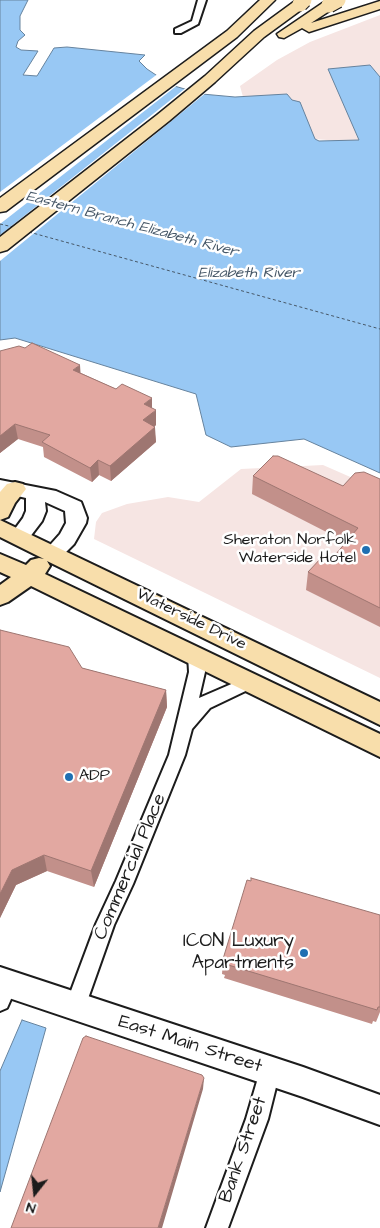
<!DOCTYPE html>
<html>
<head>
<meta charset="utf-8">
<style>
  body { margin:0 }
  #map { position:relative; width:380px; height:1228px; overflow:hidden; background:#fff; font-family:"Architects Daughter",sans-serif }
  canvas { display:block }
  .north { position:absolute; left:10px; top:1168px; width:50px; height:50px; -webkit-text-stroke:4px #fff; paint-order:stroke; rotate:196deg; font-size:14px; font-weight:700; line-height:20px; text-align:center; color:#1c1c1c }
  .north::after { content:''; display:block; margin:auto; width:18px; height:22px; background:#1c1c1c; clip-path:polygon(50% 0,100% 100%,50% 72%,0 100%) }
</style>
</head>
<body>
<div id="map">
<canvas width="380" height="1228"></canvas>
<div class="north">N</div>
</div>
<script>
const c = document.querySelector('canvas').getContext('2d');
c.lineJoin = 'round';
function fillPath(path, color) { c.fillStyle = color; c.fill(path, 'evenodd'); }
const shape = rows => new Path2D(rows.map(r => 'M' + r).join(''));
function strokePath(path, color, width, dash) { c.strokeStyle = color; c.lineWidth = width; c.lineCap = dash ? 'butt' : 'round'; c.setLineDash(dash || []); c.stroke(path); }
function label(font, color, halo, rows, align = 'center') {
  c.font = font + ' "Architects Daughter",sans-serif'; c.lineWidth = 5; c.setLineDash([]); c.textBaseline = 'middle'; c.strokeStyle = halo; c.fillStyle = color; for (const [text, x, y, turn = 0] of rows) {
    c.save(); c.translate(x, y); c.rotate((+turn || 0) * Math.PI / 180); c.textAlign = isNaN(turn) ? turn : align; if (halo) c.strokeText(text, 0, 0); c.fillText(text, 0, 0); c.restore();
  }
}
fillPath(shape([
  [380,15,380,144,301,138,243,97,240,86,277,60,310,42],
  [323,465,380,490,380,678,94,539,96,522,102,513,127,504,168,497,199,502,241,469]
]), '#f6e5e3');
const water = shape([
  [0,0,28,0,20,16,20,30,25,35,18,41,16,47,21,50,38,51,23,75,37,76,54,48,67,47,145,55,139,61,147,69,171,85,202,94,235,97,287,94,292,100,300,102,315,139,319,141,359,140,328,69,370,65,380,77,380,473,304,439,231,447,206,435,196,394,15,338,0,340,0,0],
  [22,1020,46,1028,0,1192,0,1071,22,1020]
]);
fillPath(water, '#98c8f4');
strokePath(water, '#66839e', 1);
fillPath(shape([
  [159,73,172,82,179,84,0,224,0,192],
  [187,87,207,92,0,261,0,235]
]), '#fff');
strokePath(shape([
  [0,224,13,227],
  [29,232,380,329]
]), '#475868', 1, [3, 2.5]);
const street = shape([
  [198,0,206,0,198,24,181,33,175,33,175,29,192,21,198,0],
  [196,649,201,651,204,655,205,672,199,698,250,676,256,678,258,682,256,686,210,708,192,729,185,755,133,884,114,925,85,1007,82,1014,75,1017,68,1014,65,1007,96,924,116,881,169,755,189,672,188,655,191,651,196,649],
  [8,973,15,976,18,983,7,1008,0,1011,0,979,8,973],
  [270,1061,277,1064,280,1071,268,1119,228,1228,206,1228,246,1119,260,1071,263,1064,270,1061]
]);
const secondary = shape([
  [0,480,56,491,81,502,87,518,86,523,74,544,60,558,53,560,46,558,43,553,60,534,66,523,65,511,45,502,46,511,42,521,26,542,19,544,12,542,9,537,23,518,26,511,26,498,0,492,0,480],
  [0,967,303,1067,380,1095,380,1125,303,1097,0,995,0,967]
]);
const primary = shape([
  [15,482,23,484,26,489,15,503,8,517,0,520,0,492,7,484,15,482],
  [0,520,380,702,380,725,47,561,50,566,45,574,380,734,380,757,31,586,8,602,0,605,0,585,11,577,0,572,0,554,26,565,31,560,39,558,44,559,0,537,0,520]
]);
const highway = shape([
  [260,0,275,0,237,37,6,211,0,212,0,198,227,31,260,0],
  [300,0,307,4,305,7,264,37,215,82,169,121,7,250,0,252,0,237,157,115,205,76,254,31,295,1,300,0],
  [329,1,336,5,334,8,311,23,380,1,380,9,309,32,302,28,284,38,279,37,277,34,324,2,329,1]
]);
strokePath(street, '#1c1c1c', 4);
strokePath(secondary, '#1c1c1c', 4);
strokePath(primary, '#1c1c1c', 4);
strokePath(highway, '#1c1c1c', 3);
fillPath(street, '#fff');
fillPath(secondary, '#fff');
fillPath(primary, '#f8deab');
fillPath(highway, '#f8deab');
const highwayBridge = shape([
  [300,4,304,0],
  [329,5,338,0]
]);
strokePath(highwayBridge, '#1c1c1c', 17, []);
strokePath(highwayBridge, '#f8deab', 15);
fillPath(shape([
  [0,351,81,373,116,389,152,408,156,425,154,427,156,442,111,481,99,475,92,482,44,457,43,447,18,439,0,453],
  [253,476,343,486,380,479,380,627,306,590,308,572,330,561,346,542,252,494],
  [0,630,82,668,166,690,167,707,94,887,47,871,16,885,0,918],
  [380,915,380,1012,376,1022,373,1021,372,1024,224,978,225,975,222,974,223,959]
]), '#c2908a');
fillPath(shape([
  [80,365,81,380,73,370],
  [152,398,152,413,144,404],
  [156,410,156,425,144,435,143,420],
  [15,424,18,439,0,453,0,436],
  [155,427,156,442,111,481,110,466],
  [98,460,99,475,92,482,90,468],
  [166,690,167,707,94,887,91,871],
  [44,855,47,871,16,885,0,918,0,894,12,870],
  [204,1078,203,1089,162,1228,158,1228]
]), '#9e7671');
const building = shape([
  [32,343,80,365,73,370,116,389,122,384,152,398,144,404,156,410,143,420,155,427,110,466,98,460,90,468,42,442,50,435,15,424,0,436,0,351,19,346,25,348,32,343],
  [273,456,278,456,343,486,355,473,364,472,380,479,380,608,308,572,322,557,330,561,358,528,253,476,273,456],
  [0,630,69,647,82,668,166,690,91,871,44,855,12,870,0,894,0,630],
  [251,878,380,915,380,1007,378,1007,377,1010,225,964,226,961,223,959,247,880,251,881,251,878],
  [86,1036,202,1075,204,1078,158,1228,11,1228,83,1038,86,1036]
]);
fillPath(building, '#e2a8a1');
strokePath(building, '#9e7671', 1);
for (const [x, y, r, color] of [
  [366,550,5,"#1f6fb2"],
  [69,777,5,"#1f6fb2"],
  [304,953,5,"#1f6fb2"]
]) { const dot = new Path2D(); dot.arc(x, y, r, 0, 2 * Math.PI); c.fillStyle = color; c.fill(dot); strokePath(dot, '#fff', 2); }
label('italic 15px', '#475868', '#fff', [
  ["Eastern Branch Elizabeth River",132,225,15],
  ["Elizabeth River",249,274]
]);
label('16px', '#1c1c1c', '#fff', [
  ["Sheraton Norfolk",356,541],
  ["Waterside Hotel",356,559],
  ["ADP",79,777,"left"]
], 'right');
label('16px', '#1c1c1c', '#fff', [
  ["Waterside Drive",191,620,26]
]);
label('19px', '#1c1c1c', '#fff', [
  ["Commercial Place",131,867,-67],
  ["East Main Street",190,1045,18],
  ["Bank Street",244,1150,-71]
]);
label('19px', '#1c1c1c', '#fff', [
  ["ICON Luxury",294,942],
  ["Apartments",294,964]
], 'right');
</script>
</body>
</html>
